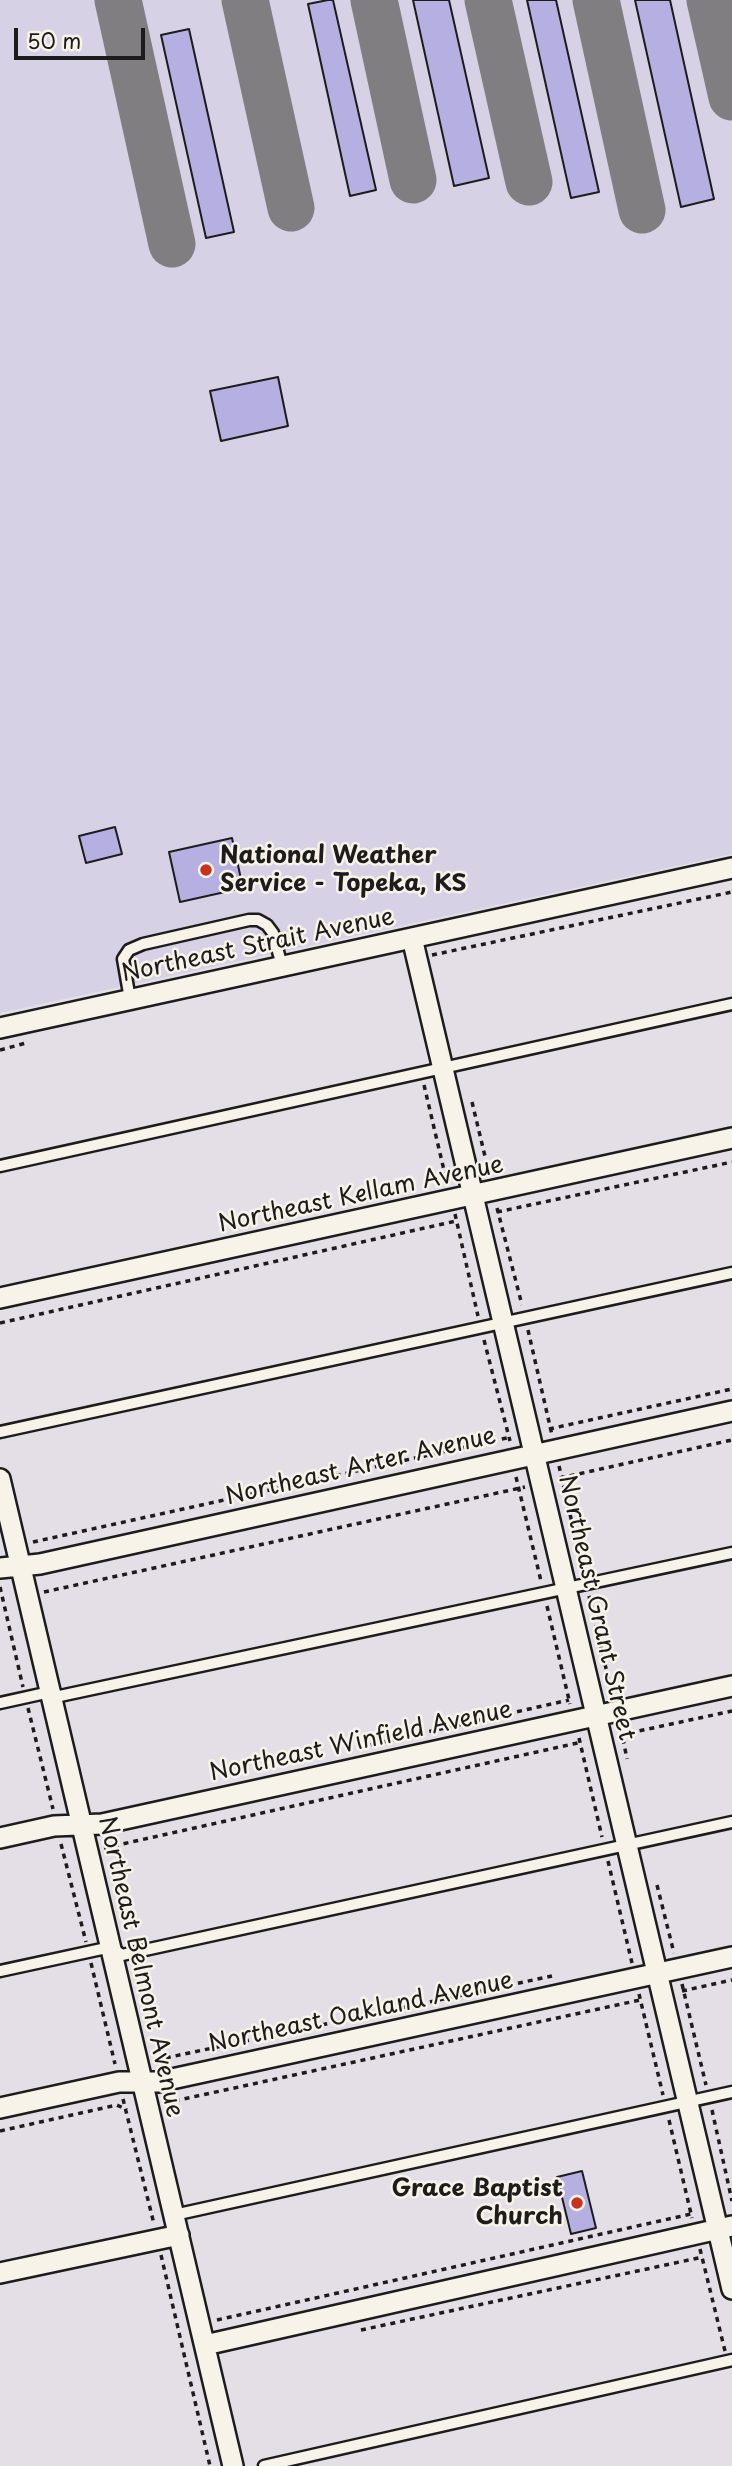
<!DOCTYPE html>
<html>
<head>
<meta charset="utf-8">
<style>
  body { margin:0 }
  #map { position:relative; width:732px; height:2466px; overflow:hidden; background:#e4dfe6; font-family:"Playpen Sans",sans-serif }
  canvas { display:block }
  .scale { position:absolute; left:14px; top:28px; width:131px; height:32px; box-sizing:border-box; border:4px solid #1c1c1c; border-top:0; padding-left:9px; font-size:21px; line-height:24px; white-space:nowrap; color:#1c1c1c; -webkit-text-stroke:5px #f7f3e8; paint-order:stroke }
</style>
</head>
<body>
<div id="map">
<canvas width="732" height="2466"></canvas>
<div class="scale">50 m</div>
</div>
<script>
const c = document.querySelector('canvas').getContext('2d');
c.lineJoin = 'round';
function fillPath(path, color) { c.fillStyle = color; c.fill(path, 'evenodd'); }
const shape = rows => new Path2D(rows.map(r => 'M' + r).join(''));
function strokePath(path, color, width, dash) { c.strokeStyle = color; c.lineWidth = width; c.lineCap = dash ? 'butt' : 'round'; c.setLineDash(dash || []); c.stroke(path); }
function label(font, color, halo, rows, align = 'center') {
  c.font = font + ' "Playpen Sans",sans-serif'; c.lineWidth = 5; c.setLineDash([]); c.textBaseline = 'middle'; c.strokeStyle = halo; c.fillStyle = color; for (const [text, x, y, turn = 0] of rows) {
    c.save(); c.translate(x, y); c.rotate((+turn || 0) * Math.PI / 180); c.textAlign = isNaN(turn) ? turn : align; if (halo) c.strokeText(text, 0, 0); c.fillText(text, 0, 0); c.restore();
  }
}
fillPath(shape([
  [0,0,732,0,732,854,0,1013]
]), '#d6d1e4');
strokePath(shape([
  [118,0,172,244],
  [245,0,291,208],
  [374,0,413,180],
  [488,0,529,182],
  [596,0,642,210],
  [710,0,732,97]
]), '#807e81', 47);
const building = shape([
  [328,0,333,0,376,190,350,196,308,4,328,0],
  [413,0,449,0,489,178,454,186,413,0],
  [527,0,556,0,599,192,571,198,527,0],
  [635,0,670,0,714,199,681,207,635,0],
  [189,29,234,232,206,238,161,35,189,29],
  [278,377,288,426,221,441,210,391,278,377],
  [115,827,122,854,86,863,79,836,115,827],
  [232,838,243,888,180,902,169,852,232,838],
  [582,2171,596,2228,571,2234,557,2177,582,2171]
]);
fillPath(building, '#b6afe1');
strokePath(building, '#1c1c1c', 2);
const lane = shape([
  [130,999,123,959,129,950,143,944,249,920,258,920,267,925,273,933,282,966],
  [0,1166,732,1004],
  [0,1432,732,1273],
  [0,1703,50,1692,60,1696,69,1694,732,1553],
  [0,1971,111,1947,122,1955,732,1822],
  [174,2215,732,2092],
  [264,2466,732,2360]
]);
const street = shape([
  [412,938,732,2289],
  [0,1028,732,868],
  [0,1298,732,1138],
  [0,1479,233,2466],
  [0,1568,40,1564,732,1411],
  [0,1838,54,1826,102,1824,732,1686],
  [0,2108,119,2082,158,2082,732,1957],
  [0,2273,179,2235],
  [205,2345,732,2226]
]);
strokePath(lane, '#1c1c1c', 15);
strokePath(street, '#1c1c1c', 24);
strokePath(shape([
  [432,955,732,892],
  [0,1050,26,1043],
  [424,1085,447,1183],
  [472,1102,489,1173],
  [497,1208,522,1305],
  [497,1212,732,1162],
  [455,1214,478,1316],
  [0,1323,456,1221],
  [528,1330,552,1435],
  [484,1340,510,1441],
  [549,1429,732,1389],
  [559,1466,583,1571],
  [516,1477,541,1581],
  [560,1478,732,1440],
  [33,1542,511,1437],
  [0,1587,23,1687],
  [44,1592,525,1487],
  [589,1596,612,1694],
  [547,1606,570,1704],
  [28,1708,53,1809],
  [621,1729,627,1759],
  [620,1735,732,1711],
  [579,1738,602,1837],
  [361,1747,569,1700],
  [61,1844,86,1942],
  [104,1848,582,1742],
  [608,1861,632,1963],
  [657,1885,674,1953],
  [91,1963,115,2064],
  [682,1984,706,2085],
  [682,1991,732,1980],
  [639,1994,663,2095],
  [156,2060,552,1976],
  [123,2099,154,2224],
  [165,2103,640,2000],
  [712,2110,732,2201],
  [669,2120,692,2218],
  [0,2131,117,2105,127,2110],
  [700,2249,725,2351],
  [161,2255,210,2466],
  [217,2320,691,2214],
  [361,2330,703,2257]
]), '#1c1c1c', 3.5, [5, 5]);
strokePath(lane, '#f7f3e8', 10);
strokePath(street, '#f7f3e8', 19);
for (const [x, y, r, color] of [
  [206,870,7,"#c8321e"],
  [577,2203,7,"#c8321e"]
]) { const dot = new Path2D(); dot.arc(x, y, r, 0, 2 * Math.PI); c.fillStyle = color; c.fill(dot); strokePath(dot, '#f7f3e8', 2.5); }
label('bold 24px', '#1c1c1c', '#f7f3e8', [
  ["National Weather",220,856],
  ["Service - Topeka, KS",220,884],
  ["Grace Baptist",563,2189,"right"],
  ["Church",563,2217,"right"]
], 'left');
label('24px', '#1c1c1c', '#f7f3e8', [
  ["Northeast Strait Avenue",258,946,-12],
  ["Northeast Kellam Avenue",361,1195,-12],
  ["Northeast Arter Avenue",361,1467,-13],
  ["Northeast Grant Street",596,1608,77],
  ["Northeast Winfield Avenue",361,1742,-12],
  ["Northeast Belmont Avenue",140,1967,77],
  ["Northeast Oakland Avenue",361,2013,-12]
]);
</script>
</body>
</html>
